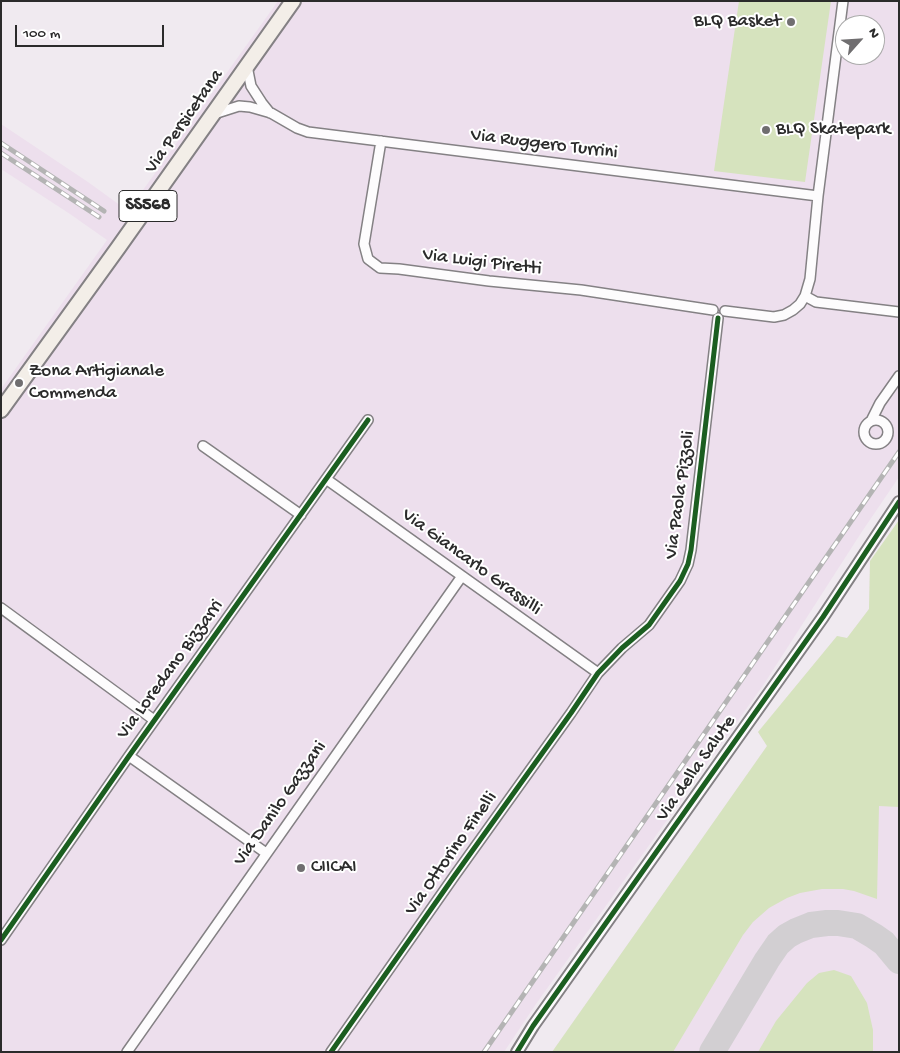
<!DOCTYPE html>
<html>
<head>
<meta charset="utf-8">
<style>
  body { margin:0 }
  #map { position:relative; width:900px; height:1053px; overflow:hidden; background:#f0eaf0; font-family:"Gochi Hand",sans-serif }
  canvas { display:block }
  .frame { position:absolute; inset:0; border:2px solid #2b2b2b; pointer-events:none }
  .north { position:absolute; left:835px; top:15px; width:50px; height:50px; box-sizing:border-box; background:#fff; border:1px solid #aaa; border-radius:50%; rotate:64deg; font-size:14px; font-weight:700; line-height:20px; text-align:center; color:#2b2b2b }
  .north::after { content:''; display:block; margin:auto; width:18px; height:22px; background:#706e70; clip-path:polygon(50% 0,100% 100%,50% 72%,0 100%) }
  .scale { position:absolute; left:15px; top:25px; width:149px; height:22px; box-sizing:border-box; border:2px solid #2b2b2b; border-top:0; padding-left:6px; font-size:15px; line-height:18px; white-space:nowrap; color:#2b2b2b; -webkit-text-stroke:4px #fff; paint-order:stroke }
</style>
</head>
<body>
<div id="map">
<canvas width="900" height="1053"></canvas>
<div class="frame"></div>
<div class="north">N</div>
<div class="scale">100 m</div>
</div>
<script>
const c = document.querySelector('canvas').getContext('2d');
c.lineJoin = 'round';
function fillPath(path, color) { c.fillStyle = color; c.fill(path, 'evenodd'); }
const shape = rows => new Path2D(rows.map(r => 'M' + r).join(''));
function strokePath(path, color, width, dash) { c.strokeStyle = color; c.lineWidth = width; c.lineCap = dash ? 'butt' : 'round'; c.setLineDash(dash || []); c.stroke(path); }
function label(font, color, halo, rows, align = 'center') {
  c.font = font + ' "Gochi Hand",sans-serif'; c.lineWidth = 4; c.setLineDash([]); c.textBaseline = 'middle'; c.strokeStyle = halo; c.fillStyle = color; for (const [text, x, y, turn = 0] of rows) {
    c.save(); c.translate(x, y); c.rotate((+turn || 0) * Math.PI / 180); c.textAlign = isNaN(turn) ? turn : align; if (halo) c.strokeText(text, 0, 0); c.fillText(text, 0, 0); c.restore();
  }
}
fillPath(shape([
  [278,1,899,1,899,477,861,533,764,684,536,1004,504,1052,1,1052,1,389,107,240,70,214,1,169,1,124,88,182,128,211],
  [845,25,875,25,875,55,845,55],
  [899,540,899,1052,552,1052,767,746,758,732,837,636,847,638,869,609,870,561]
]), '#eddfed');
fillPath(shape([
  [739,1,831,1,805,182,714,171],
  [899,520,899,807,879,806,877,899,854,891,843,889,822,889,800,893,787,898,769,908,753,922,743,935,673,1052,552,1052,767,746,758,732,837,636,847,638,869,609,870,561],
  [834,970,851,976,867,1003,873,1030,873,1052,758,1052,776,1021,807,983,819,973]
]), '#d6e3be');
strokePath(shape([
  [712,1052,767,960,778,944,787,936,796,931,811,925,827,923,838,923,857,926,874,936,884,943,899,961]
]), '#d2cfd2', 26);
const minor = shape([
  [247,66,251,86,262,103,270,113],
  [214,114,239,106,250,107,271,113,297,128,308,132,818,196],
  [381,141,364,244,368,259,380,268,399,269,489,281,581,290,713,310],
  [805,296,816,302,899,312],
  [725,311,774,317,784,315,793,310,800,304,805,296,810,279,818,196,843,1],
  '864 432a12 12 0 1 1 24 0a12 12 0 1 1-24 0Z',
  [871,421,880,403,899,376],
  [203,446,301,515],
  [326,479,598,673],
  [1,608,154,720],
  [129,756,266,853],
  [1,940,129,756,368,420],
  [127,1052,462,576],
  [331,1052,455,875,571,713,598,673,622,648,649,625,680,581,688,564,691,550,718,318]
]);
const tertiary = shape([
  [517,1052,533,1026,823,617,899,502]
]);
const primary = shape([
  [1,410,118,248,293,1]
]);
strokePath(minor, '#848184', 12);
strokePath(tertiary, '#848184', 14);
strokePath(primary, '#848184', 18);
strokePath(minor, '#fdfcfd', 9);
strokePath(tertiary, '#fdfcfd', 10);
strokePath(primary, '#f3eee8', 14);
const rail = shape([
  [1,143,104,211],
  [1,153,99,217],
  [484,1052,899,452]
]);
strokePath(rail, '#b4b4b4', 5);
strokePath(rail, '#fff', 3, [9]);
strokePath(shape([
  [1,940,129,756,368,420],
  [331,1052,455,875,571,713,598,673,622,648,649,625,680,581,688,564,691,550,718,318],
  [517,1052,533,1026,823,617,899,502]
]), '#1b5e20', 5);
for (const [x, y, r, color] of [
  [791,22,5,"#706e70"],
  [766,130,5,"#706e70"],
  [19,383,5,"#706e70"],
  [301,868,5,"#706e70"]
]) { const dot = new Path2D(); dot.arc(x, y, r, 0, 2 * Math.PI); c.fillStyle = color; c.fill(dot); strokePath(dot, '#fff', 2); }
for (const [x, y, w] of [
  [148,206,58]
]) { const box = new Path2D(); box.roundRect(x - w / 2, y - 15.5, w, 31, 4); c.fillStyle = '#fff'; c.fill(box); strokePath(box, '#2b2b2b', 1); }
label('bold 18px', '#2b2b2b', null, [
  ["SS568",148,206]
]);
label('19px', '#2b2b2b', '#fff', [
  ["BLQ Basket",781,22,"right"],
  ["BLQ Skatepark",776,130],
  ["Zona Artigianale",29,372],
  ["Commenda",29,394],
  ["CIICAI",311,868]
], 'left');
label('19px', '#2b2b2b', '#fff', [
  ["Via Persicetana",185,122,-55],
  ["Via Ruggero Turrini",544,145,7],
  ["Via Luigi Piretti",482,263,7],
  ["Via Paola Pizzoli",681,495,-82],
  ["Via Giancarlo Grassilli",471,563,36],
  ["Via Loredano Bizzarri",171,670,-54],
  ["Via della Salute",697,769,-55],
  ["Via Danilo Gazzani",281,804,-55],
  ["Via Ottorino Finelli",452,854,-55]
]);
</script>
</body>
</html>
